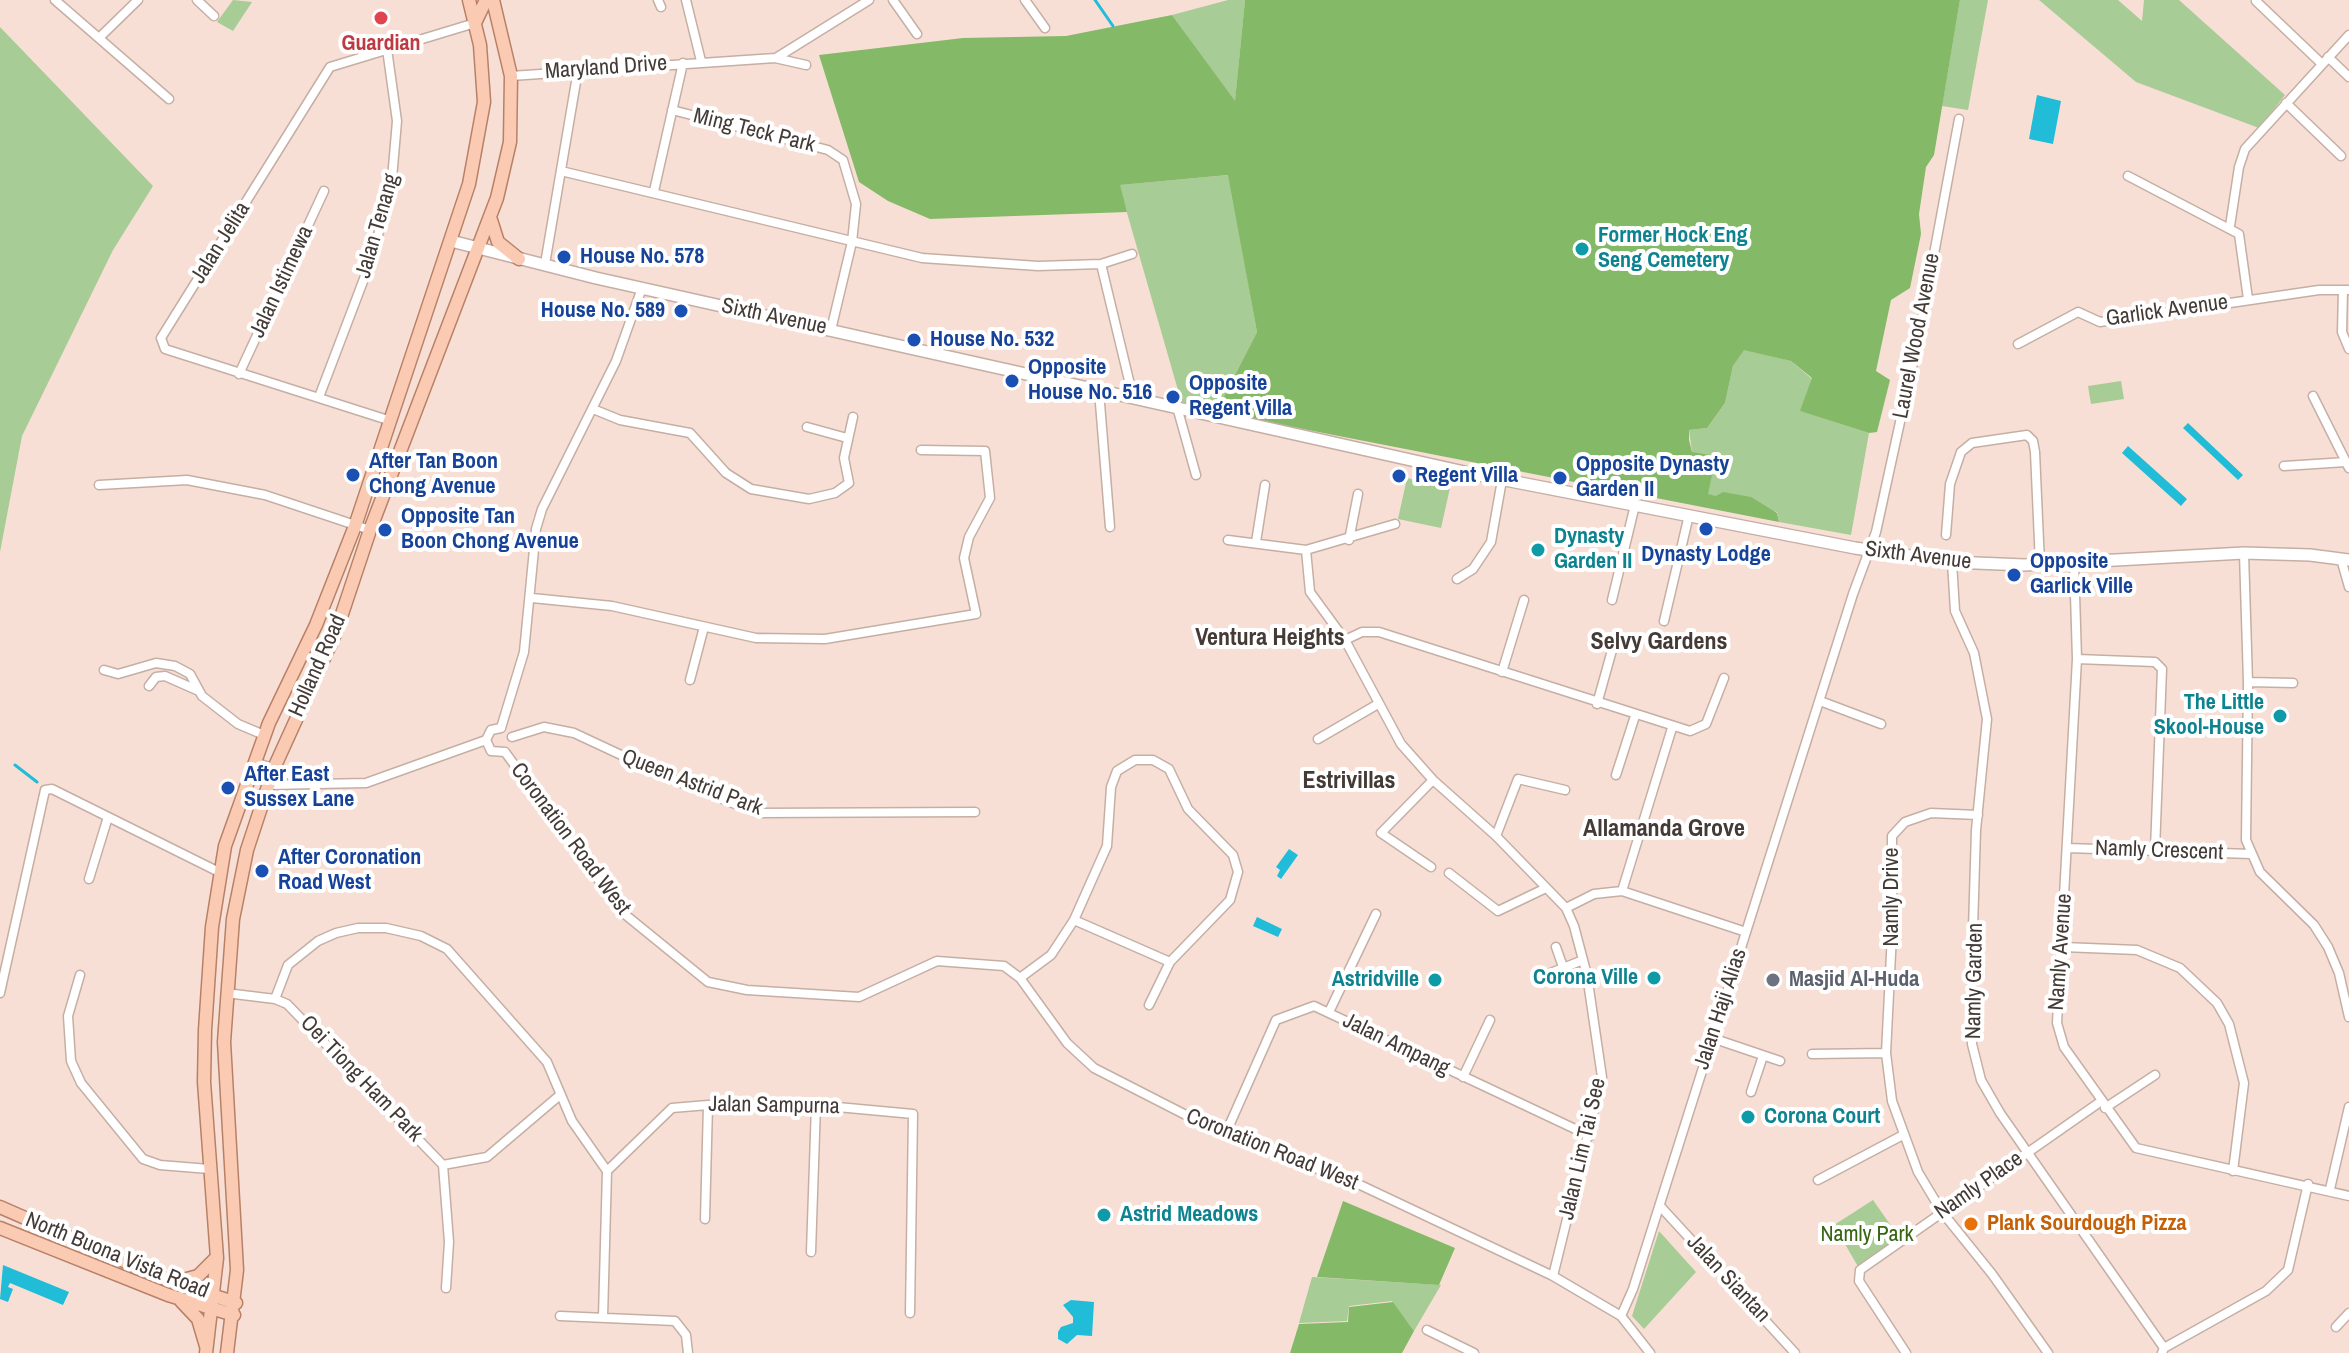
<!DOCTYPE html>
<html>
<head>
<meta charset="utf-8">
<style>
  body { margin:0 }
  canvas { display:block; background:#f7dfd5 }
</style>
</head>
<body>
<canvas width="2349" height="1353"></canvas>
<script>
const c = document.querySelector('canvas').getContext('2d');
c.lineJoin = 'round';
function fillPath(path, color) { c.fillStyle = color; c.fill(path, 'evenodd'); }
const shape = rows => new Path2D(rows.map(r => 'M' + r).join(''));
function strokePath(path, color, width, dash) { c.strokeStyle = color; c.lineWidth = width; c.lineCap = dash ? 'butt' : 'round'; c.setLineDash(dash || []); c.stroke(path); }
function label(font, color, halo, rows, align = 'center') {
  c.font = font + ' "Archivo Narrow",sans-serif'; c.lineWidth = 8; c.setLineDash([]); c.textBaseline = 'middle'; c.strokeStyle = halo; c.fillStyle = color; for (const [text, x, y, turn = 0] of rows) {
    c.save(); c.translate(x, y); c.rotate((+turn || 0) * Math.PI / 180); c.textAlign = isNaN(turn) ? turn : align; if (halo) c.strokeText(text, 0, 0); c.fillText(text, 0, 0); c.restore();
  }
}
fillPath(shape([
  [233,0,252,2,233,31,217,22],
  [1228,0,1245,0,1235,102,1172,15],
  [1960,0,1988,0,1968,110,1942,106],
  [2039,0,2118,0,2142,21,2144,0,2179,0,2285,95,2259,128,2136,82],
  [0,27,153,186,113,250,22,436,0,552],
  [1229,175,1257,332,1216,412,1182,404,1119,185],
  [1744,349,1791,361,1812,379,1801,411,1869,433,1851,535,1779,522,1777,512,1707,494,1692,452,1689,430,1707,428,1725,403,1733,366],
  [2121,381,2124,399,2091,404,2088,386],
  [1407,478,1450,488,1441,528,1398,519],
  [1873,1200,1901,1240,1860,1270,1834,1225],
  [1659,1231,1696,1272,1644,1329,1632,1316],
  [1312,1277,1441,1285,1414,1331,1392,1301,1349,1306,1347,1321,1299,1323]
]), '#a7cc95');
fillPath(shape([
  [1245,0,1960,0,1934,155,1926,167,1919,214,1921,234,1910,288,1891,300,1876,371,1890,380,1877,432,1869,433,1800,411,1812,378,1791,361,1744,350,1733,366,1725,403,1707,428,1689,430,1689,440,1692,452,1710,455,1714,465,1708,494,1716,496,1723,492,1751,497,1777,513,1779,522,1216,412,1257,332,1228,175,1120,185,1127,212,930,219,888,201,859,182,819,55,963,38,1066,36,1172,15,1235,101],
  [1343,1201,1455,1248,1439,1285,1317,1277],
  [1393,1302,1414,1331,1402,1353,1290,1353,1299,1324,1348,1322,1349,1307]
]), '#84b968');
fillPath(shape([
  [2037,95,2061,101,2053,144,2029,139],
  [2188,423,2243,475,2238,480,2183,428],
  [2128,446,2187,499,2181,506,2122,453],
  [1289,849,1298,855,1281,879,1277,876,1280,870,1276,867],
  [1257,917,1282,929,1278,937,1253,926],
  [3,1265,69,1292,63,1305,10,1283,8,1287,13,1289,8,1302,0,1299],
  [1071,1300,1094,1302,1092,1336,1077,1335,1067,1344,1058,1339,1058,1332,1061,1327,1073,1323,1073,1317,1063,1305]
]), '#20bcd8');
strokePath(shape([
  [1095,0,1113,26],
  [15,765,37,782]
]), '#20bcd8', 3);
const street = shape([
  [55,0,169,99],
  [197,0,214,16],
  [658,0,661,7],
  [686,0,701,61],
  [893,0,917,34],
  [1025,0,1045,28],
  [2256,1,2322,64],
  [100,37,138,0],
  [2328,57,2349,77],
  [776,58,869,0],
  [511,76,775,58,806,65],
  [2286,103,2341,156],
  [672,110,828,150,843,160,856,204,852,242,831,330],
  [561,171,922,258,1038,266,1101,264,1132,254],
  [2128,176,2239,234,2248,299],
  [654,191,683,63],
  [2230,226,2239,167,2245,149,2349,35],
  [545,264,578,70],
  [1101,264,1133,397],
  [2343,290,2342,332,2349,349],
  [2018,344,2078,312,2100,322,2319,290,2349,290],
  [239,374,324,191],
  [1099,391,1110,527],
  [2313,396,2349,468],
  [319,397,370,263,391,190,397,121,387,49],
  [1177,407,1196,475],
  [593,409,620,420,690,433,726,473,751,489,809,499,835,493,849,483,844,458,853,417],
  [388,420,165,349,161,338,330,67,475,23],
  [807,427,847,438],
  [2284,466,2346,462],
  [99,485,187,480,265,495,370,530],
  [1946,535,1950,484,1961,452,1972,443,2027,435,2033,441,2035,452,2040,564],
  [1228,540,1306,550,1395,524],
  [1349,540,1358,494],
  [1256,542,1265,485],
  [1306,550,1310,592,1345,640,1401,744,1433,780,1496,836,1566,908,1574,926,1587,975,1602,1077,1553,1276],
  [2244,553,2248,682,2246,840,2260,872,2314,925,2328,947,2339,973,2349,1017],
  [2341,559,2349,587],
  [1952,562,1955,611,1974,653,1987,719,1976,830,1972,962,1972,1044,1981,1080,2000,1113,2164,1348],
  [2074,562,2077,659,2057,1023,2064,1047,2136,1148,2349,1196],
  [1457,579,1473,569,1491,542,1502,480],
  [532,598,612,606,756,638,825,639,976,614,964,558,969,537,990,498,985,451,921,450],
  [1612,600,1635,505],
  [1664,621,1689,515],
  [1345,640,1362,632,1379,632,1690,731,1706,724,1724,678],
  [2077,659,2155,662,2162,669,2155,850],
  [104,670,118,674,156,663,175,666,190,674,202,696,238,724,264,735],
  [1502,672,1524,600],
  [690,680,704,627],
  [2248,682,2293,683],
  [149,686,156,677,165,676,199,691],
  [1820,701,1881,724],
  [1597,704,1614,643],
  [501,728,524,652,536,529,542,509,616,361,642,288],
  [512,737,544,727,574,733,681,783,758,813,975,812],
  [1318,739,1378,704],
  [486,740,491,751,505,752],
  [486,740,491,730,501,728],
  [505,752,622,912,708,982,747,990,859,997,937,961,1004,966,1020,978,1067,1043,1094,1068,1225,1135,1356,1183,1553,1276,1621,1316,1650,1353],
  [255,762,307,781],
  [1616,775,1635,716],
  [268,785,366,783,486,740],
  [1978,815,1931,813,1905,822,1892,836,1892,934,1886,1053,1892,1101,1918,1172,1942,1212,1992,1274,2048,1353],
  [1496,836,1518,779,1565,790],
  [2067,848,2251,854],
  [1431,867,1381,833,1433,780],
  [1449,873,1498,911,1546,888],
  [89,879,108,817],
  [1622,891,1672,728],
  [1566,908,1594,894,1622,891,1746,932],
  [1074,920,1170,962],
  [1556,947,1563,967],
  [2063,947,2137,950,2180,968,2217,1003,2229,1024,2244,1083,2233,1171],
  [1548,974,1583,960],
  [80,975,68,1016,71,1061,81,1083,143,1159,160,1165,209,1169],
  [1020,978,1051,955,1074,920,1107,846,1111,787,1117,771,1135,760,1153,760,1169,769,1188,809,1233,855,1238,872,1230,900,1170,962,1149,1005],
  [0,993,45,790,52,789,221,873],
  [226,993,275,999,287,1004,443,1165,449,1242,446,1288],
  [275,999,288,965,318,941,336,933,358,928,386,928,421,936,447,949,547,1062,572,1121,607,1171],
  [1329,1012,1376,914],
  [1712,1038,1780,1061],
  [1812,1054,1886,1053],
  [1463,1077,1490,1020],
  [1751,1092,1763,1056],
  [2105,1108,2155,1075],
  [1225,1135,1276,1020,1314,1006,1590,1136],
  [443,1165,487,1157,560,1095],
  [1818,1180,1903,1135],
  [2330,1189,2349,1107],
  [1660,1206,1795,1353],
  [705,1219,708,1105],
  [811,1252,816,1105],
  [560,1316,675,1321,686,1335,688,1353],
  [1621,1316,1633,1289,1853,594,1876,532,1919,335,1959,119],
  [603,1317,607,1171,672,1108,708,1105,816,1105,913,1114,910,1313],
  [2336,1327,2349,1313],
  [1427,1330,1474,1353],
  [1906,1353,1859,1281,1860,1270,2100,1102],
  [2162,1353,2164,1348,2266,1291,2288,1270,2308,1184]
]);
const secondary = shape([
  [451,241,596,278,1469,473,1855,548,1952,562,2024,565,2244,553,2310,555,2349,560]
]);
const primary = shape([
  [475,23,486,0],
  [491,220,498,242,519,259],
  [0,1207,172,1282,236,1303],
  [0,1228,168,1295,234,1315],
  [175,1282,198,1276,216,1258],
  [181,1301,198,1319,206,1346],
  [206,1353,217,1258,204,1082,205,1030,212,927,225,846,269,723,316,625,355,526,469,184,484,102,480,45,469,0],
  [227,1353,237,1270,224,1042,233,919,247,850,274,768,336,632,370,530,497,198,510,142,511,76,493,0]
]);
strokePath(street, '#c5afa5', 11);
strokePath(secondary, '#c5afa5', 14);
strokePath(primary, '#b88167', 15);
strokePath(street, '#fff', 8);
strokePath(secondary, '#fff', 11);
strokePath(primary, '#facab3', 12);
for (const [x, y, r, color] of [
  [381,18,8,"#e0444e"],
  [1582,249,8,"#0f9aa8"],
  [564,257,8,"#1a4fb4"],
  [681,311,8,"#1a4fb4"],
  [914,340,8,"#1a4fb4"],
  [1012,381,8,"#1a4fb4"],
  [1173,397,8,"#1a4fb4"],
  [353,475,8,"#1a4fb4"],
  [1399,476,8,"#1a4fb4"],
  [1560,478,8,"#1a4fb4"],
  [1706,529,8,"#1a4fb4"],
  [385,530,8,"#1a4fb4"],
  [1538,550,8,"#0f9aa8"],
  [2014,575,8,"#1a4fb4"],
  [2280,716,8,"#0f9aa8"],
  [228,788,8,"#1a4fb4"],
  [262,871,8,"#1a4fb4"],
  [1654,978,8,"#0f9aa8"],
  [1435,980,8,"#0f9aa8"],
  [1773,980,8,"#6b7280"],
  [1748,1117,8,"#0f9aa8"],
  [1104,1215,8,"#0f9aa8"],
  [1971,1224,8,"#e8710a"]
]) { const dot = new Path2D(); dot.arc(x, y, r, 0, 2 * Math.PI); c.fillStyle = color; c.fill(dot); strokePath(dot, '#fff', 3); }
label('bold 22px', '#be3a42', '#fff', [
  ["Guardian",381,44]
]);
label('22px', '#443b37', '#fff', [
  ["Maryland Drive",606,68,-4],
  ["Ming Teck Park",754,131,14],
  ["Jalan Tenang",378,226,-74],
  ["Jalan Jelita",221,243,-58],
  ["Jalan Istimewa",282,282,-65],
  ["Garlick Avenue",2167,311,-8],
  ["Sixth Avenue",774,317,12],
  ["Laurel Wood Avenue",1917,336,-79],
  ["Sixth Avenue",1918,556,7],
  ["Holland Road",318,666,-66],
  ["Queen Astrid Park",692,783,21],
  ["Coronation Road West",570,839,53],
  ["Namly Crescent",2159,851,2],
  ["Namly Drive",1892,897,-90],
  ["Namly Avenue",2061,952,-86],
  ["Namly Garden",1975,981,-89],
  ["Jalan Haji Alias",1721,1009,-72],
  ["Jalan Ampang",1396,1045,26],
  ["Oei Tiong Ham Park",361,1079,46],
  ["Jalan Sampurna",774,1106,1],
  ["Jalan Lim Tai See",1583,1149,-77],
  ["Coronation Road West",1272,1150,22],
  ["Namly Place",1979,1186,-35],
  ["North Buona Vista Road",117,1256,22],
  ["Jalan Siantan",1728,1279,47]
]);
label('bold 22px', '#0d838f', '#fff', [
  ["Former Hock Eng",1598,236],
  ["Seng Cemetery",1598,261],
  ["Dynasty",1554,537],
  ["Garden II",1554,562],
  ["The Little",2264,703,"right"],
  ["Skool-House",2264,728,"right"],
  ["Corona Ville",1638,978,"right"],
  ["Astridville",1419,980,"right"],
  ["Corona Court",1764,1117],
  ["Astrid Meadows",1120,1215]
], 'left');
label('bold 22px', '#164399', '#fff', [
  ["House No. 578",580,257],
  ["House No. 589",665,311,"right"],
  ["House No. 532",930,340],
  ["Opposite",1028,368],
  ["House No. 516",1028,393],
  ["Opposite",1189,384],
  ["Regent Villa",1189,409],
  ["After Tan Boon",369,462],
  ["Chong Avenue",369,487],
  ["Opposite Dynasty",1576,465],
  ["Garden II",1576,490],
  ["Regent Villa",1415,476],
  ["Opposite Tan",401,517],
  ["Boon Chong Avenue",401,542],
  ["Dynasty Lodge",1706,555,"center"],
  ["Opposite",2030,562],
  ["Garlick Ville",2030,587],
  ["After East",244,775],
  ["Sussex Lane",244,800],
  ["After Coronation",278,858],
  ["Road West",278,883]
], 'left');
label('bold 22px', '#5b616d', '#fff', [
  ["Masjid Al-Huda",1789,980]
], 'left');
label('bold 22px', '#c56008', '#fff', [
  ["Plank Sourdough Pizza",1987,1224]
], 'left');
label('22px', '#356511', '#fff', [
  ["Namly Park",1867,1235]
]);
label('bold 24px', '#443b37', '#fff', [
  ["Ventura Heights",1270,639],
  ["Selvy Gardens",1659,643],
  ["Estrivillas",1349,782],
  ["Allamanda Grove",1664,830]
]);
</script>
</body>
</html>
